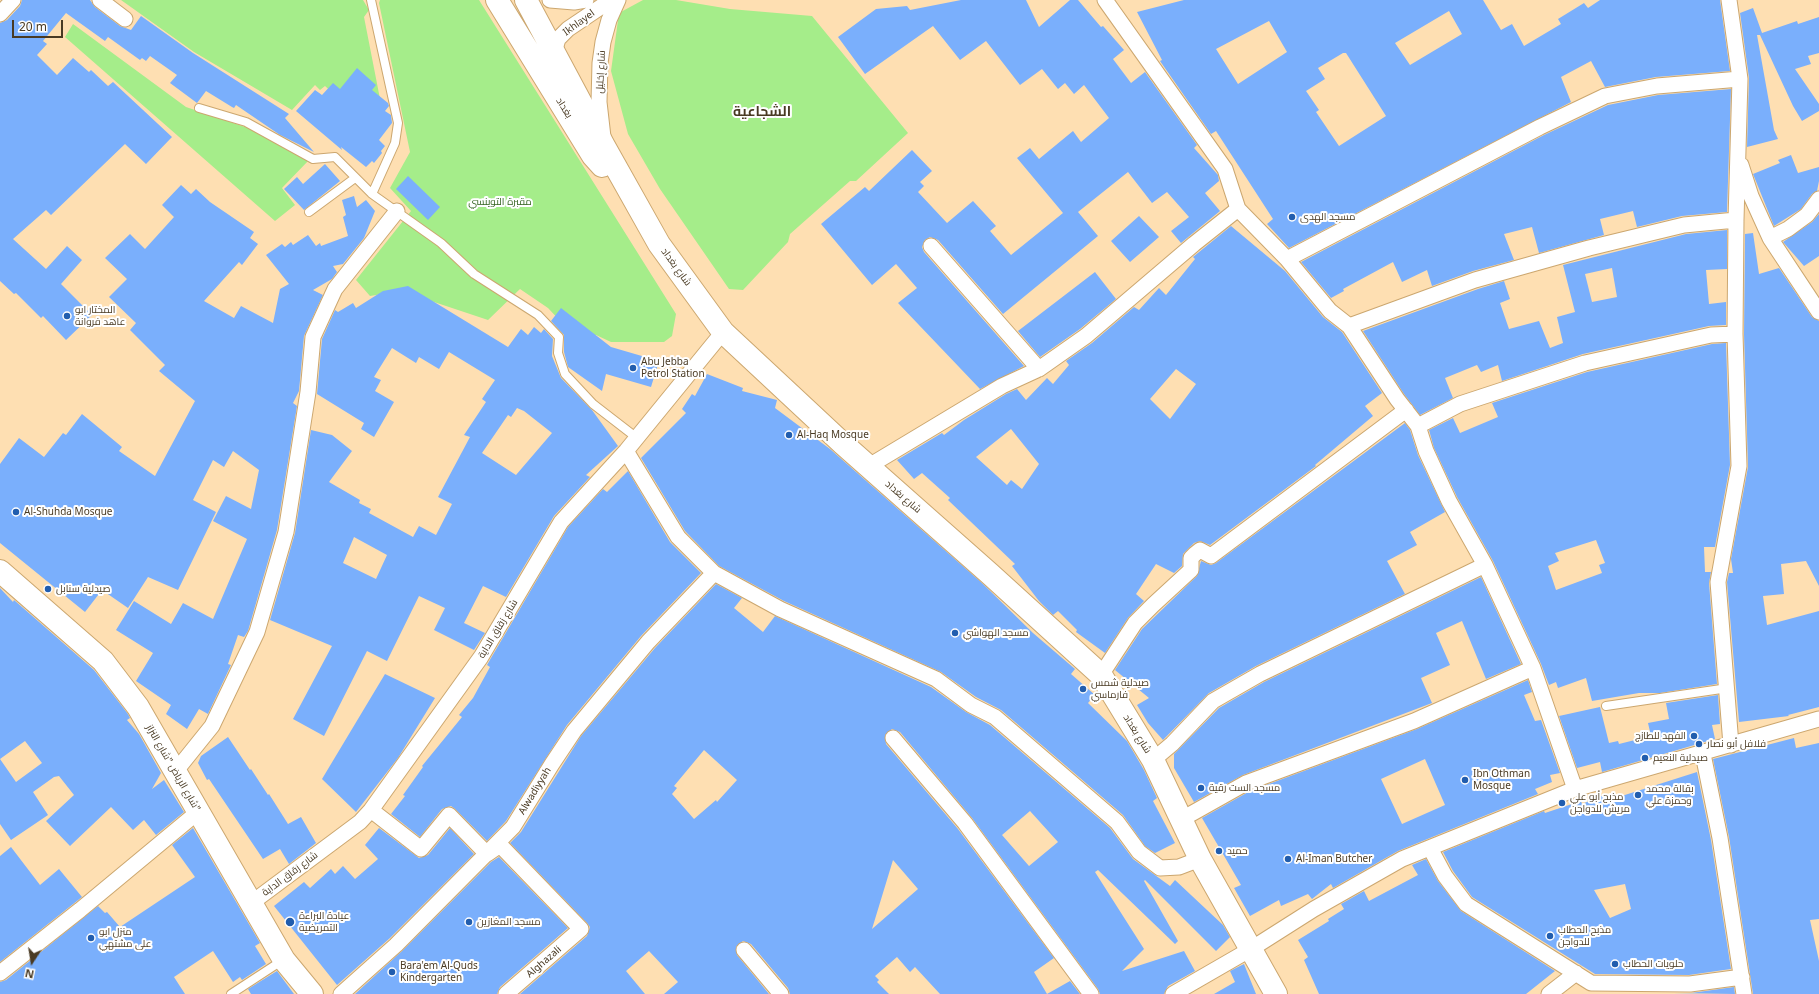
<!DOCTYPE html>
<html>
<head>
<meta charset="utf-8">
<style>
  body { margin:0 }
  #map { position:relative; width:1819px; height:994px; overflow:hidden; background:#fedfb2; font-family:"Noto Sans",sans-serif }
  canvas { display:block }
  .north { position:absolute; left:12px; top:942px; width:40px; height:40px; -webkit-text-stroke:3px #fff; paint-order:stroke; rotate:192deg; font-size:11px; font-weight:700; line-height:16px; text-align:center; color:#493a23 }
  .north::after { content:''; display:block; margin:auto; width:14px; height:18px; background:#493a23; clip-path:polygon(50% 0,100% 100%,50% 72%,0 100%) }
  .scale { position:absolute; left:12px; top:20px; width:51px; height:18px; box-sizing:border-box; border:2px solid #493a23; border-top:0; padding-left:5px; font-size:12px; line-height:14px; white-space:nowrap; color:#493a23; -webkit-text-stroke:3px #fff; paint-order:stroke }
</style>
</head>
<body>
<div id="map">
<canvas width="1819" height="994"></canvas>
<div class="north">N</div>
<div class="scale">20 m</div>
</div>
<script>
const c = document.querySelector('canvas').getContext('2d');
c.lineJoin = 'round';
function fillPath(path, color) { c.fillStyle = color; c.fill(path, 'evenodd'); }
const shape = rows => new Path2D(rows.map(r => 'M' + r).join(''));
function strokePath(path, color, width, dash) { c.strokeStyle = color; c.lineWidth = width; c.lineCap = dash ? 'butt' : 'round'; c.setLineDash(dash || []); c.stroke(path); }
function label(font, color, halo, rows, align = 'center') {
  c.font = font + ' "Noto Sans",Cairo,sans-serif'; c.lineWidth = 4; c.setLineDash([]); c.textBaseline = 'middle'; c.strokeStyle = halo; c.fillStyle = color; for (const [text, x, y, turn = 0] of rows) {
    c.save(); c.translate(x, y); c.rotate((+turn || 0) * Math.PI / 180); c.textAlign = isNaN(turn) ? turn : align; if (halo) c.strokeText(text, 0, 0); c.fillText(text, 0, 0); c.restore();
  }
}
fillPath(shape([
  [121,0,363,0,369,10,364,17,381,104,339,99,325,86,320,90,315,85,292,110,194,52],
  [380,0,479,0,676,314,672,336,664,342,611,342,596,335,581,343,548,308,520,289,488,320,401,291,370,296,356,280,411,211,390,188,410,152,379,3],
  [643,0,676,0,730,9,812,16,908,133,856,181,850,181,790,234,788,242,743,290,729,289,660,189,628,134,611,71,619,13],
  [73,24,186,107,248,128,309,160,282,188,295,205,275,221,65,37]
]), '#a5ed8a');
fillPath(shape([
  [22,0,90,0,95,7,120,26,131,30,141,16,193,53,289,114,285,118,314,152,280,135,236,105,234,108,232,107,206,91,197,103,170,83,177,75,150,56,146,61,142,58,140,60,108,37,105,41,66,13,43,41,47,44,37,55,57,75,73,58,89,72,91,70,108,86,113,82,172,137,146,164,125,144,51,215,46,210,13,239,46,269,67,246,82,260,61,284,92,315,66,340,43,316,41,318,16,293,14,294,0,281,0,23,7,20,20,6],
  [961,0,1026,0,1039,27,1070,0,1078,0,1101,27,1103,26,1124,50,1113,59,1131,83,1145,72,1197,145,1194,148,1218,175,1219,181,1205,193,1220,211,1181,243,1171,231,1189,217,1167,192,1152,203,1128,172,1078,212,1098,236,1003,314,938,240,930,237,925,240,922,247,924,252,1024,366,980,389,898,303,917,288,896,264,872,285,821,224,865,187,869,191,912,150,932,171,920,182,924,186,918,192,947,223,973,201,996,226,990,231,1011,255,1063,213,1017,158,1030,148,1039,159,1073,131,1081,142,1109,118,1084,85,1074,94,1065,83,1058,89,1042,69,1020,85,986,41,960,60,933,26,865,74,838,37,876,9,907,6,910,10],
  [1184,0,1483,0,1501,30,1512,24,1524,46,1561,24,1558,19,1584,3,1588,8,1600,0,1720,0,1730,71,1656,77,1605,87,1591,61,1561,77,1571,102,1289,248,1267,224,1273,219,1216,131,1211,134,1160,61,1162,60,1137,12],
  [1449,11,1462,34,1410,65,1395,43],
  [1269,21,1287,52,1238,84,1216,49],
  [1343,53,1346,53,1386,116,1339,146,1316,112,1319,110,1306,91,1325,79,1318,68],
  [1753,8,1762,33,1797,21,1798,24,1819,17,1819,53,1808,56,1811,64,1795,69,1819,104,1819,111,1802,121,1793,106,1760,35,1757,35,1774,130,1778,139,1747,147,1749,78,1740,13],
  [357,68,376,85,372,90,388,103,389,106,385,111,391,115,392,123,379,140,385,146,381,151,382,153,374,163,372,161,366,167,341,147,342,150,296,111,315,90,322,95,333,83,340,89],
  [1731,89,1727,212,1682,216,1637,227,1633,211,1600,219,1604,235,1539,253,1532,227,1504,234,1514,260,1473,271,1432,286,1427,270,1402,282,1393,262,1343,289,1344,291,1331,298,1301,262,1544,135,1608,105,1658,95],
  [1791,155,1798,173,1819,167,1819,181,1817,191,1812,194,1801,209,1774,226,1753,174,1780,163,1778,160],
  [325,164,340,181,304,210,284,189,297,177,303,184],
  [408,176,440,207,428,220,396,189],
  [181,185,191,194,196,189,210,202,254,232,250,238,258,244,242,265,239,262,204,301,234,318,241,306,273,323,280,289,289,284,266,255,282,244,285,247,291,242,293,245,308,235,316,246,320,243,321,246,348,236,343,217,346,215,342,200,354,196,357,207,366,200,375,211,364,238,343,264,333,266,337,272,332,279,313,290,323,295,304,336,299,391,293,403,297,406,277,530,248,631,244,637,238,635,228,664,231,665,208,714,199,709,187,729,166,714,171,705,136,681,153,653,116,630,134,601,171,624,183,603,213,619,247,539,213,521,226,496,251,509,259,470,233,451,224,467,213,460,193,500,216,512,178,590,148,577,128,608,102,590,85,612,0,543,0,464,19,438,44,457,63,433,66,435,82,414,122,447,119,451,155,476,195,401,159,371,165,365,130,330,136,323,109,297,127,279,105,258,130,234,145,249,174,217,162,205],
  [1819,214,1819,256,1804,266,1783,242,1812,222],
  [1139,216,1159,237,1130,262,1111,241],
  [1231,226,1285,271,1323,317,1342,332,1382,393,1365,406,1373,416,1315,465,1316,466,1210,545,1200,541,1194,543,1183,554,1182,566,1174,573,1156,564,1136,594,1144,601,1128,618,1105,653,1076,632,1077,630,1058,611,1053,615,1039,601,1012,566,1015,564,948,500,950,498,922,473,914,479,897,460,942,433,944,435,964,420,1006,394,1017,389,1026,400,1047,378,1053,384,1069,365,1066,361,1092,343,1134,307,1139,310,1159,288,1166,295,1195,259,1193,257],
  [1176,369,1196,384,1170,419,1150,399],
  [1011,429,1039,464,1022,489,1011,480,1007,485,976,457],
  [1727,230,1727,269,1706,270,1709,304,1726,302,1726,325,1709,326,1583,354,1502,381,1498,365,1481,372,1477,365,1445,378,1453,398,1420,415,1404,394,1363,331,1478,289,1504,281,1510,299,1500,303,1509,329,1539,321,1550,348,1563,343,1557,317,1575,312,1563,265,1686,234],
  [1612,268,1617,297,1592,302,1585,274],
  [1753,233,1759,274,1779,268,1812,317,1819,321,1819,586,1806,561,1781,564,1784,594,1763,596,1767,625,1819,611,1819,707,1788,715,1789,716,1739,722,1727,582,1729,573,1733,573,1731,559,1748,467,1744,334,1745,234],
  [1095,272,1116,299,1080,329,1040,357,1018,331],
  [408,286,508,347,521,329,528,335,534,327,541,333,544,329,553,339,552,356,561,378,592,410,618,446,586,475,590,477,554,516,506,597,483,586,464,623,485,633,474,650,434,630,445,608,419,596,387,661,367,651,324,736,293,719,332,646,270,620,295,533,311,430,332,435,352,451,329,482,360,500,359,503,371,509,369,513,413,537,419,526,436,535,452,504,438,497,470,437,464,435,486,402,482,399,495,380,449,352,439,369,419,357,416,363,392,348,374,377,381,380,375,391,394,402,374,437,361,429,364,423,317,394,322,339,335,310,338,312,353,303,356,308,383,291],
  [517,408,524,411,552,433,516,475,482,453,508,415,511,417],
  [354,537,387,555,376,579,343,563],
  [561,308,611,347,659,361,651,387,606,374,602,391,568,367,564,352,564,335,551,321],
  [1726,343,1730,465,1715,547,1704,547,1705,572,1711,572,1709,583,1717,684,1660,693,1639,693,1592,701,1586,678,1558,688,1556,682,1549,685,1541,664,1493,561,1457,497,1434,448,1429,430,1453,418,1460,433,1498,417,1492,403,1587,372,1712,344],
  [1596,540,1605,563,1599,565,1602,573,1556,590,1548,566,1559,561,1555,553],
  [707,374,743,388,742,391,777,400,775,408,830,449,982,583,1033,633,1075,669,1071,674,1095,695,1088,703,1127,741,1144,770,1157,798,1153,801,1175,843,1155,853,1145,846,1123,815,1001,710,976,697,941,672,784,601,719,566,685,531,641,458,686,413,682,409,692,394,695,396],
  [1405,423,1410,430,1418,455,1445,512,1410,532,1417,545,1387,561,1405,594,1256,666,1209,693,1163,740,1148,723,1137,705,1149,698,1115,670,1142,629,1197,576,1201,561,1211,565,1216,563],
  [628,471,670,542,701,573,641,636,567,725,506,821,487,841,455,809,451,806,442,809,420,837,391,814,405,796,403,795,423,767,422,766,462,717,459,715,473,698,490,667,487,665,491,658,568,527,603,489,607,492],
  [1481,577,1521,664,1486,679,1462,621,1436,633,1450,665,1421,678,1432,703,1243,775,1194,802,1174,768,1174,754,1219,708,1264,682],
  [716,584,742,598,734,608,763,632,775,616,931,687,966,712,990,725,1110,828,1133,859,1170,886,1175,880,1223,925,1230,937,1216,951,1145,880,1144,881,1178,941,1175,944,1098,870,1095,872,1144,949,1122,971,1184,951,1195,971,1168,986,1164,994,1100,994,1098,989,972,818,900,732,892,729,885,735,886,744,958,829,1054,958,1034,972,1047,994,940,994,915,967,910,972,897,957,875,976,879,980,877,982,889,994,790,994,788,988,751,944,743,941,736,947,737,955,769,994,664,994,678,982,649,951,626,971,645,994,520,994,587,936,590,927,587,923,510,843,521,832,581,736,655,648],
  [704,750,737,780,717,802,716,800,694,819,672,794,677,788,674,786],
  [1030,811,1058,842,1029,866,1002,835],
  [893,860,918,889,872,929],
  [0,588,13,602,14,600,94,670,128,714,130,718,127,720,139,734,161,773,152,789,164,780,184,812,156,835,144,820,133,830,111,807,70,846,46,821,74,795,59,776,54,777,33,792,48,815,11,840,0,824],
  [25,741,42,763,16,782,0,759],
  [385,674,435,698,398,758,356,812,322,779],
  [1528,680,1532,692,1524,695,1535,721,1541,720,1560,773,1550,775,1552,782,1535,789,1538,794,1398,851,1333,888,1331,884,1312,899,1308,894,1281,906,1279,900,1250,916,1234,888,1241,885,1202,818,1250,791,1417,729],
  [1425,759,1445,805,1402,824,1381,779],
  [1718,695,1720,724,1712,725,1715,739,1602,772,1600,762,1577,768,1559,716,1600,707,1609,743,1618,741,1619,744,1651,736,1648,723,1669,719,1666,703],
  [228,737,250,770,251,769,268,795,269,794,288,824,301,817,316,843,289,864,280,849,263,859,209,779,207,780,198,763,201,756],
  [1794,738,1796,748,1819,743,1819,919,1810,920,1819,961,1819,994,1753,994,1729,837,1713,759],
  [1697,772,1711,840,1731,969,1689,975,1595,974,1472,897,1453,871,1443,852,1544,811,1545,813,1581,801,1582,804,1604,795,1606,801],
  [1625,884,1631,909,1610,918,1594,890],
  [193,828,260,943,255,946,266,964,242,980,240,977,233,982,213,951,174,977,185,994,0,994,0,982,6,980,98,906,105,913,107,912,120,927,195,877,172,845],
  [379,828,419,858,428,855,450,828,474,854,390,938,337,985,274,906,304,882,310,888,331,869,335,874,343,866,355,879,378,859,365,845],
  [11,847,40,885,59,869,82,897,0,962,0,856],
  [499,857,568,928,500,987,497,994,355,994,402,951,491,862],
  [1426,859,1438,881,1461,911,1555,971,1526,994,1319,994,1304,960,1308,957,1298,940,1329,921,1328,919,1344,909,1341,904,1364,891,1369,901,1418,875,1412,865],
  [1244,964,1256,994,1214,994,1235,982,1230,971],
  [277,971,294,994,251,994,248,989],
  [1070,981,1080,994,1047,994],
  [1734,987,1735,994,1673,993,1691,993]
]), '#7aaffc');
const lane = shape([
  [371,0,398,123,395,143,372,194],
  [199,108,246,122,313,159,335,157,372,194,441,243,474,274,538,315,559,337,558,353,565,374,593,404,637,438],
  [309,212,355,178],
  [1606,706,1728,688],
  [231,994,283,960]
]);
const street = shape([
  [100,0,125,19],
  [550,0,574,2,586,0],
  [1105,0,1225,169,1238,209,1287,259,1330,311,1349,326,1397,399,1418,426,1426,451,1449,501,1485,565,1533,668,1575,789],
  [1729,0,1740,79,1736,220,1735,334,1739,466,1718,582,1731,745],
  [0,14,13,0],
  [554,52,558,39,568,29,611,0],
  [603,137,599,102,600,63,603,42,609,20,618,0],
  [1741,165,1751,196,1770,238,1819,312],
  [1770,238,1788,229,1807,215,1819,199],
  [931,246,1039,369],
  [1287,259,1540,127,1605,96,1657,86,1740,79],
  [1349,326,1475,280,1589,248,1684,225,1736,220],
  [1418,426,1460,404,1585,363,1711,335,1735,334],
  [626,451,678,537,714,573,780,609,936,679,971,705,995,717,1117,822,1139,852,1160,868,1179,867,1200,859],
  [869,466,1002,386,1039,369,1086,336,1194,244,1238,209],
  [1101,675,1135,623,1153,605,1191,570,1191,558,1195,554,1200,550,1211,556,1406,410],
  [893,738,965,823,1091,994],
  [1703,754,1720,838,1744,994],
  [1153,760,1172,744,1213,701,1260,674,1485,565],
  [175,772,212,726,257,632,286,532,308,392,313,337,335,289,397,211],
  [371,810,421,849,449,815,487,854,500,845,581,929,506,994],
  [1182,819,1246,783,1414,721,1533,668],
  [1430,848,1445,876,1466,904,1591,983,1690,984,1742,977],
  [250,904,360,822,371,810,481,657,561,522,626,451,723,332],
  [744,950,781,994],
  [0,973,80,910,198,812],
  [341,994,396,945,513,827,552,764,574,731,648,642,714,573],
  [1173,994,1251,949,1314,909,1402,859,1575,789,1819,719],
  [1549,994,1576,973]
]);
const secondary = shape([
  [497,0,593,156,602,166],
  [526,0,604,146,659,244,723,332,842,443,990,574,1101,675,1153,760,1200,859,1276,994],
  [0,571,103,661,138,707,284,960,312,994]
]);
strokePath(lane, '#cca76f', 10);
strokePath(street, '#cca76f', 17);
strokePath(secondary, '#cca76f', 24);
strokePath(lane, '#fff', 8);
strokePath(street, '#fff', 15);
strokePath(secondary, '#fff', 22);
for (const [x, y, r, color] of [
  [1292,217,4,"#215dae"],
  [67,316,4,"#215dae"],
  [633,368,4,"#215dae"],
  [789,435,4,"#215dae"],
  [16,512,4,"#215dae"],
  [48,589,4,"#215dae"],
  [955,633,4,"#215dae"],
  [1083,689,4,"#215dae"],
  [1694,736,4,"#215dae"],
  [1699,744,4,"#215dae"],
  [1645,758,4,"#215dae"],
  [1465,780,4,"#215dae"],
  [1201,788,4,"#215dae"],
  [1638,795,4,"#215dae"],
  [1562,803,4,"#215dae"],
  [1219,851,4,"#215dae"],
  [1288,859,4,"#215dae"],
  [290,922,5,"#215dae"],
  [469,922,4,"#215dae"],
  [1550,936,4,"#215dae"],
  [91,938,4,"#215dae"],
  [1615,964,4,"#215dae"],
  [392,972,4,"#215dae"]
]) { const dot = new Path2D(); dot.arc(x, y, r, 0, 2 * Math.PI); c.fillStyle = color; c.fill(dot); strokePath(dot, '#fff', 1.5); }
label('10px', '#493a23', '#fff', [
  ["Ikhlayel",579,23,-36],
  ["شارع إخليل",601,72,-87],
  ["بغداد",564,108,58],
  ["شارع بغداد",676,267,54],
  ["شارع بغداد",903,497,41],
  ["شارع زقاق الداية",498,629,-59],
  ["شارع بغداد",1137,734,58],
  ["شارع الرياض \"شارع النزاز\"",173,768,60],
  ["Alwadiyyah",535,791,-59],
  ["شارع زقاق الداية",290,874,-37],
  ["Alghazali",544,962,-41]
]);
label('10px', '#33631f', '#fff', [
  ["مقبرة التوينسي",500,202]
]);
label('10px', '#493a23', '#fff', [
  ["مسجد الهدى",1300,217],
  ["المختار ابو",75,310],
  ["عاهد فروانة",75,322],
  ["Abu Jebba",641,362],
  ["Petrol Station",641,374],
  ["Al-Haq Mosque",797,435],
  ["Al-Shuhda Mosque",24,512],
  ["صيدلية سنابل",56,589],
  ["مسجد الهواشي",963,633],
  ["صيدلية شمس",1091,683],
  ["فارماسي",1091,695],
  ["الفهد للطازج",1686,736,"right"],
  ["فلافل أبو نصار",1707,744],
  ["صيدلية النعيم",1653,758],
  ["Ibn Othman",1473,774],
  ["Mosque",1473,786],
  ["مسجد الست رقية",1209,788],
  ["بقالة محمد",1646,789],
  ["وحمزة علي",1646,801],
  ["مذبح أبو علي",1570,797],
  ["مريش للدواجن",1570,809],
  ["حميد",1227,851],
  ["Al-Iman Butcher",1296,859],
  ["عيادة البراءة",299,916],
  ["التمريضية",299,928],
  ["مسجد المغازين",477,922],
  ["مذبح الحطاب",1558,930],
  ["للدواجن",1558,942],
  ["منزل ابو",99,932],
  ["على مشتهي",99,944],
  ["حلويات الحطاب",1623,964],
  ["Bara'em Al-Quds",400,966],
  ["Kindergarten",400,978]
], 'left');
label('bold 14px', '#493a23', '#fff', [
  ["الشجاعية",762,112]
]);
</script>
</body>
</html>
